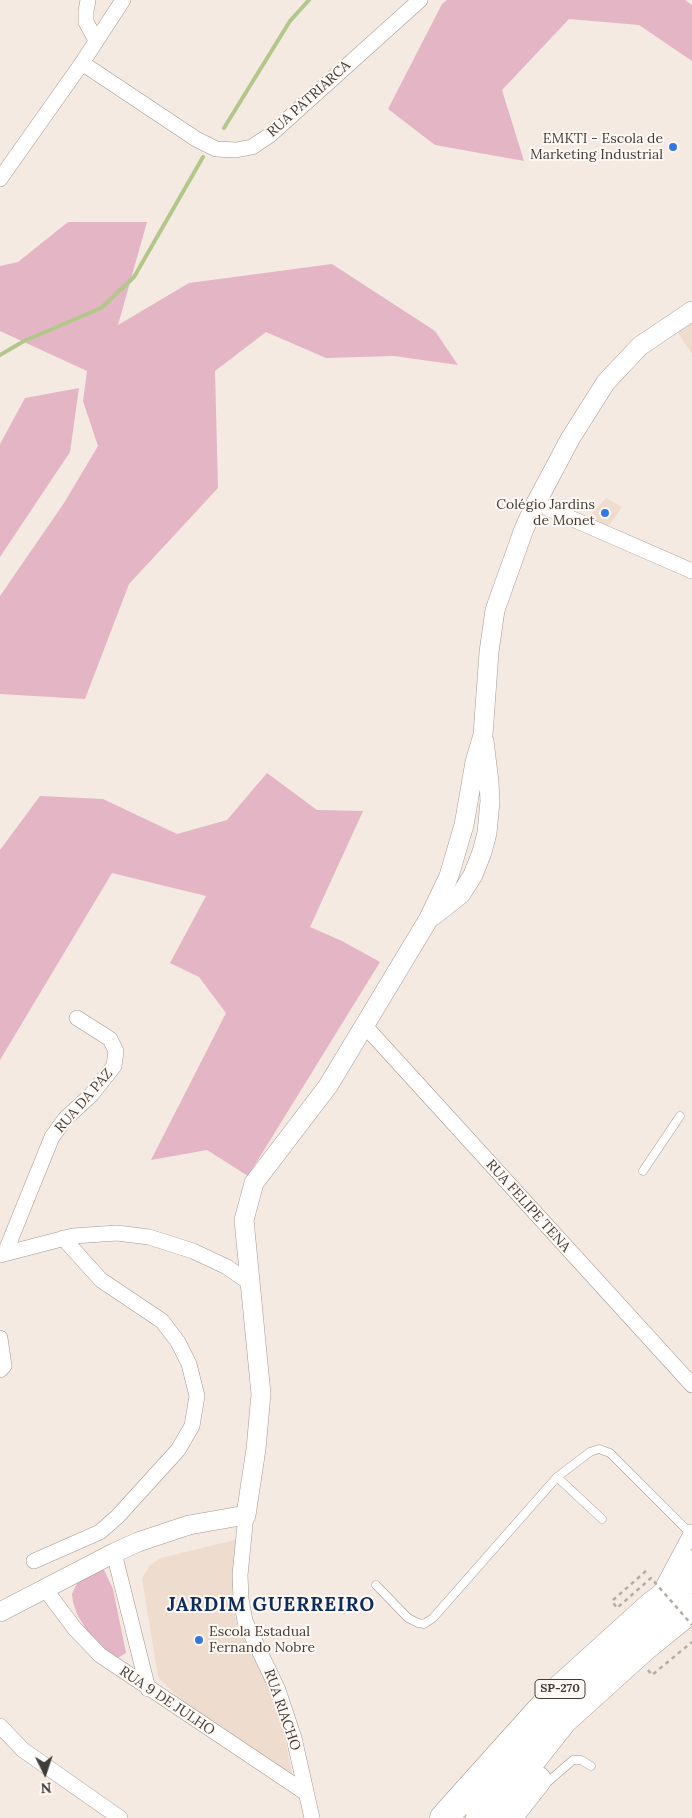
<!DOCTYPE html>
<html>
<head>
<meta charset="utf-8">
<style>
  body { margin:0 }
  #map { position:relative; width:692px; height:1818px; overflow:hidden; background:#f5eae2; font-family:Lora,serif }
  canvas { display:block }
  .north { position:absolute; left:20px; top:1748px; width:50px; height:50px; -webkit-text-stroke:4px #fff8f3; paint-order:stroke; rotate:176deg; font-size:14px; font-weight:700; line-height:20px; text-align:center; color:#403c38 }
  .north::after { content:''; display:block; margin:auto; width:18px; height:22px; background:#403c38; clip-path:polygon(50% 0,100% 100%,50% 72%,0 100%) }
</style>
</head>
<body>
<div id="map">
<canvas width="692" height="1818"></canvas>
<div class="north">N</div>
</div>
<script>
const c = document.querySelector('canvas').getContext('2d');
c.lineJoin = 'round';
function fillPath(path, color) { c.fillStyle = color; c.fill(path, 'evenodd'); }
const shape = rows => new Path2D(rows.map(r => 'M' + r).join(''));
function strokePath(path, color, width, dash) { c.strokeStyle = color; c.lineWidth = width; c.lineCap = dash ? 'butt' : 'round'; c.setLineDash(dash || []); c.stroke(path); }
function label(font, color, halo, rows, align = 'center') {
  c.font = font + ' Lora,serif'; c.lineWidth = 4; c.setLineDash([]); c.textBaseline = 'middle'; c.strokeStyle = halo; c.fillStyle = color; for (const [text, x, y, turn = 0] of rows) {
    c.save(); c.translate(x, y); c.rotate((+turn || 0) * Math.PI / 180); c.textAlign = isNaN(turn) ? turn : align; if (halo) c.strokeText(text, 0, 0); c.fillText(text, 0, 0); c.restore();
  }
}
fillPath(shape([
  [692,322,692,354,677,331],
  [606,498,622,507,608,527,587,518],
  [235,1540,237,1541,232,1596,236,1623,261,1668,281,1716,292,1775,193,1708,175,1694,158,1677,142,1578,151,1564,161,1558]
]), '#eedccf');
fillPath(shape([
  [447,0,685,0,692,5,692,61,639,25,569,19,502,90,524,161,435,145,388,109,442,4],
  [68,222,147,222,118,325,189,283,332,264,435,331,458,365,394,356,326,358,266,332,215,371,218,488,129,584,85,699,0,694,0,596,64,503,98,446,83,401,87,371,0,331,0,266,18,262],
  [79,388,70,452,0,557,0,444,25,398],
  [267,773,317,810,363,811,310,927,342,941,380,962,248,1176,207,1150,151,1160,226,1013,199,977,170,963,206,896,112,873,0,1060,0,850,40,796,103,799,177,834,227,820],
  [97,1569,104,1570,113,1589,126,1653,116,1659,91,1638,77,1614,73,1602,72,1594,79,1579]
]), '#e3b5c5');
strokePath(shape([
  [224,128,290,21,309,0],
  [0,355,24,341,101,308,134,277,203,157]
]), '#b3c78b', 4);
const service = shape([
  [643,1171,680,1116],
  [602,1519,557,1477,590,1452,599,1449,610,1453,691,1534],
  [376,1585,408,1618,418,1623,424,1624,433,1618,557,1477],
  [543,1786,573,1760,581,1760,591,1766]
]);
const minor = shape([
  [88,0,86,11,86,22,96,40],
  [82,63,196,139,216,149,236,150,252,147,270,135,420,0],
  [0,179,82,63,123,0],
  [536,503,692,571],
  [365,1026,692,1385],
  [5,1253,52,1137,65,1119,91,1095,114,1066,116,1051,110,1039,77,1018],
  [0,1255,73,1236,117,1233,149,1237,193,1251,227,1267,250,1283],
  [0,1338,4,1366,0,1370],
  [246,1515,240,1575,241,1599,245,1621,278,1690,294,1738,312,1818],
  [114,1553,148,1689],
  [34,1561,100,1532,118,1516,178,1450,192,1426,197,1396,189,1364,178,1342,162,1321,101,1280,63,1238],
  [672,1575,692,1558],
  [45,1589,75,1629,100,1655,306,1793],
  [658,1596,692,1532],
  [0,1726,23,1750,120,1818]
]);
const tertiary = shape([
  [433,916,461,894,473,875,482,852,487,833,490,801,489,782,484,741],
  [0,1612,114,1553,138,1542,189,1525,246,1515,256,1449,261,1394,244,1220,254,1183,328,1086,428,920,449,876,464,825,475,762,483,735,489,652,495,610,524,529,536,503,570,439,606,382,640,346,692,311]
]);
const motorway = shape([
  [444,1818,557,1692,652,1606,692,1576],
  [480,1818,526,1767,563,1720,645,1646,692,1608],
  [507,1818,537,1780]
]);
strokePath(service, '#a29890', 9);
strokePath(minor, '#a29890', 16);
strokePath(tertiary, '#a29890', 20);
strokePath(motorway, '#a29890', 29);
strokePath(shape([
  [648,1670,652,1675,692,1642]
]), '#b4aca5', 2.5, [4, 4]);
strokePath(service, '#fff', 8);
strokePath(minor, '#fff', 15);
strokePath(tertiary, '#fff', 19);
strokePath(motorway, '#fff', 28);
strokePath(shape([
  [646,1571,612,1601,617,1608,651,1578,692,1625]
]), '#b4aca5', 2.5, [4, 4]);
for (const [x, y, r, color] of [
  [673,147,5,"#3278e5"],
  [605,513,5,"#3278e5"],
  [199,1640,5,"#3278e5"]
]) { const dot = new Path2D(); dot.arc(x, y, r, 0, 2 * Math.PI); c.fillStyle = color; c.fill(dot); strokePath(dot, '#fff8f3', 2); }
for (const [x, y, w] of [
  [560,1689,50]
]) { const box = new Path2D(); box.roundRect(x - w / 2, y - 9.5, w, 19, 4); c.fillStyle = '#fff8f3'; c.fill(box); strokePath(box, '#403c38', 1); }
label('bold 12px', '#403c38', null, [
  ["SP-270",560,1689]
]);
label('14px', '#403c38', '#fff8f3', [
  ["RUA PATRIARCA",309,99,-42],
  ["RUA DA PAZ",84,1101,-49],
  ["RUA FELIPE TENA",528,1206,48],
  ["RUA 9 DE JULHO",167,1701,34],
  ["RUA RIACHO",282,1710,71]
]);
label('14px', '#403c38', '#fff8f3', [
  ["EMKTI - Escola de",663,139],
  ["Marketing Industrial",663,155],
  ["Colégio Jardins",595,505],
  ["de Monet",595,521],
  ["Escola Estadual",209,1632,"left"],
  ["Fernando Nobre",209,1648,"left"]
], 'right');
c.letterSpacing = '1px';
label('bold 19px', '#0b2c60', '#fff8f3', [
  ["JARDIM GUERREIRO",271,1606]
]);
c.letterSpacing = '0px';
</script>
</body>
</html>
